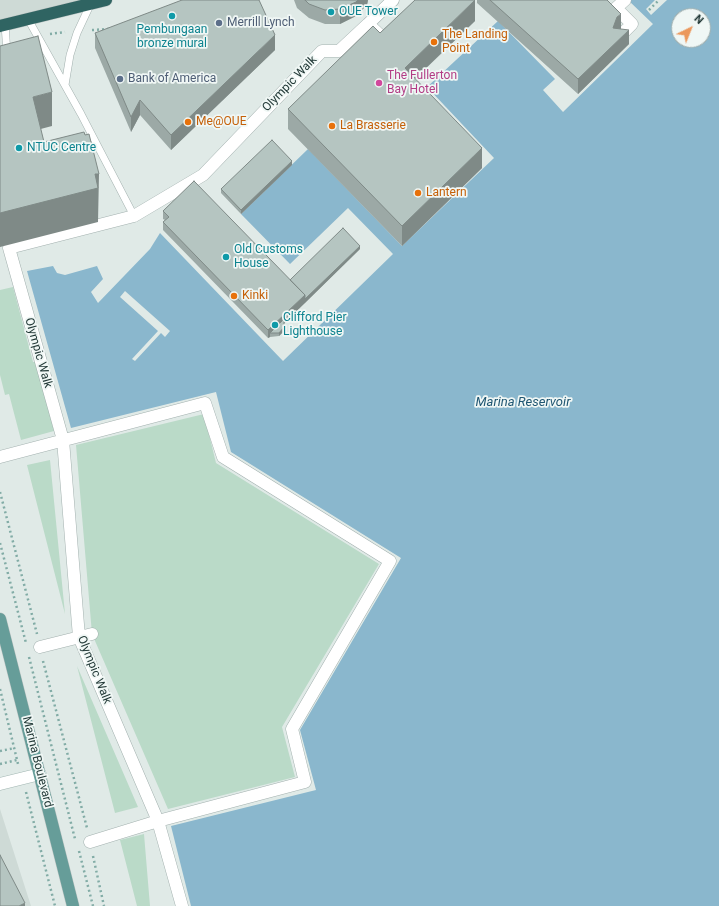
<!DOCTYPE html>
<html>
<head>
<meta charset="utf-8">
<style>
  body { margin:0 }
  #map { position:relative; width:719px; height:906px; overflow:hidden; background:#e0eae7; font-family:Roboto,sans-serif }
  canvas { display:block }
  .north { position:absolute; left:671px; top:8px; width:40px; height:40px; box-sizing:border-box; background:#f0f7f5; border:1px solid #9eaba9; border-radius:50%; rotate:43deg; font-size:11px; font-weight:700; line-height:16px; text-align:center; color:#223937 }
  .north::after { content:''; display:block; margin:auto; width:14px; height:18px; background:#eb985d; clip-path:polygon(50% 0,100% 100%,50% 72%,0 100%) }
</style>
</head>
<body>
<div id="map">
<canvas width="719" height="906"></canvas>
<div class="north">N</div>
</div>
<script>
const c = document.querySelector('canvas').getContext('2d');
c.lineJoin = 'round';
function fillPath(path, color) { c.fillStyle = color; c.fill(path, 'evenodd'); }
const shape = rows => new Path2D(rows.map(r => 'M' + r).join(''));
function strokePath(path, color, width, dash) { c.strokeStyle = color; c.lineWidth = width; c.lineCap = dash ? 'butt' : 'round'; c.setLineDash(dash || []); c.stroke(path); }
function label(font, color, halo, rows, align = 'center') {
  c.font = font + ' Roboto,sans-serif'; c.lineWidth = 3.5; c.setLineDash([]); c.textBaseline = 'middle'; c.strokeStyle = halo; c.fillStyle = color; for (const [text, x, y, turn = 0] of rows) {
    c.save(); c.translate(x, y); c.rotate((+turn || 0) * Math.PI / 180); c.textAlign = isNaN(turn) ? turn : align; if (halo) c.strokeText(text, 0, 0); c.fillText(text, 0, 0); c.restore();
  }
}
fillPath(shape([
  [0,0,106,0,0,26],
  [0,809,31,906,0,906]
]), '#cedad6');
fillPath(shape([
  [13,287,33,362,36,362,54,431,21,440,9,394,5,395,0,375,0,290],
  [204,414,216,463,379,564,282,727,295,777,168,809,92,634,76,445],
  [50,460,65,614,27,465],
  [77,666,138,807,115,813],
  [144,834,150,906,137,906,120,840]
]), '#badac8');
fillPath(shape([
  [628,0,719,0,719,906,191,906,171,826,316,790,300,730,401,558,231,452,216,392,71,428,27,271,53,266,57,273,65,275,97,266,103,279,91,292,98,303,150,249,160,233,283,361,393,254,348,208,290,264,241,214,308,149,402,246,494,158,427,87,498,21,555,79,543,90,563,112,653,24],
  [679,16,703,16,703,40,679,40]
]), '#8ab7cd');
fillPath(shape([
  [655,0,667,0,651,15,646,9],
  [125,291,170,331,165,337,161,333,135,361,132,359,158,331,120,297]
]), '#e0eae7');
const lane = shape([
  [28,19,81,114,134,216],
  [5,24,7,54],
  [65,85,70,55,77,33,91,3]
]);
const street = shape([
  [368,24,393,0],
  [615,41,632,24,616,8,625,0],
  [0,457,205,403,223,457,390,561,292,729,305,782,158,821,90,842],
  [40,647,92,634],
  [182,906,158,821,79,637,63,440,9,248,134,216,203,175,322,51,339,51,368,24,383,38]
]);
const secondary = shape([
  [0,784,40,774]
]);
const primary = shape([
  [0,619,73,906]
]);
const highway = shape([
  [0,26,106,0]
]);
strokePath(lane, '#a3b1af', 8);
strokePath(street, '#a3b1af', 13);
strokePath(secondary, '#a0b5b1', 13);
strokePath(primary, '#bdc4c3', 13);
strokePath(highway, '#bdc4c3', 13);
strokePath(shape([
  [649,10,659,0],
  [92,30,109,29],
  [50,34,65,32],
  [0,492,37,634],
  [0,543,26,643],
  [29,657,75,839],
  [43,661,87,828],
  [0,689,18,764],
  [0,751,15,748],
  [0,764,17,760],
  [26,792,55,906],
  [79,851,93,906],
  [93,856,104,906]
]), '#82aca6', 2.5, [2, 3]);
strokePath(lane, '#fff', 7);
strokePath(street, '#fff', 12);
strokePath(secondary, '#fff', 12);
strokePath(primary, '#669d99', 12);
strokePath(highway, '#2f6462', 12);
fillPath(shape([
  [294,0,368,0,367,5,356,16,340,24,325,24,309,18,297,8],
  [477,0,607,0,621,29,620,29,629,44,578,94,477,3],
  [475,21,415,79,482,168,402,246,288,129,288,109,380,33],
  [95,33,275,50,171,150,140,115,131,132,95,48],
  [292,165,241,214,221,193,221,189],
  [163,211,290,280,360,249,284,323,284,331,279,336,270,337,268,338,163,230,163,222,165,220,163,219]
]), '#9ca9a6');
fillPath(shape([
  [358,0,368,0,367,5,356,16,340,24,340,9],
  [475,0,475,21,405,88,405,68],
  [621,14,621,29,617,32,613,28,617,17],
  [629,30,629,44,578,94,578,79],
  [275,35,275,50,171,150,171,135],
  [52,92,52,126,33,131,33,97],
  [140,100,140,115,131,132,131,117],
  [482,148,482,168,402,246,402,226],
  [292,161,292,165,241,214,241,210],
  [95,174,99,174,98,222,0,247,0,213],
  [360,246,360,249,305,303,305,299],
  [305,295,305,303,274,333,270,333,270,337,268,338,268,330],
  [284,327,284,331,279,336,279,333],
  [25,903,25,906,19,906]
]), '#7f8a87');
const building = shape([
  [182,0,259,0,275,35,171,135,140,100,131,117,95,33,182,0],
  [305,0,358,0,356,2,340,9,325,10,309,4,305,0],
  [415,0,475,0,405,68,482,148,402,226,288,109,373,26,380,33,415,0],
  [490,0,607,0,621,14,617,17,613,28,629,30,578,79,490,0],
  [38,36,52,92,33,97,44,142,84,132,85,135,89,134,99,174,95,174,98,188,0,213,0,46,38,36],
  [272,140,292,161,241,210,221,189,272,140],
  [194,181,305,295,268,330,163,222,169,217,163,211,194,181],
  [343,228,360,246,305,299,305,295,290,280,343,228],
  [284,319,284,327,279,333,270,333,284,319],
  [0,855,25,903,19,906,0,906,0,855]
]);
fillPath(building, '#b5c5c1');
strokePath(building, '#7f8a87', 1);
for (const [x, y, r, color] of [
  [331,12,4,"#0f9aa8"],
  [172,16,4,"#0f9aa8"],
  [219,23,4,"#5c6f8a"],
  [434,42,4,"#e8710a"],
  [120,79,4,"#5c6f8a"],
  [379,83,4,"#d1479c"],
  [188,122,4,"#e8710a"],
  [332,126,4,"#e8710a"],
  [19,148,4,"#0f9aa8"],
  [418,193,4,"#e8710a"],
  [226,257,4,"#0f9aa8"],
  [234,296,4,"#e8710a"],
  [275,325,4,"#0f9aa8"]
]) { const dot = new Path2D(); dot.arc(x, y, r, 0, 2 * Math.PI); c.fillStyle = color; c.fill(dot); strokePath(dot, '#f0f7f5', 1.5); }
label('12px', '#0d838f', '#f0f7f5', [
  ["OUE Tower",339,12],
  ["Pembungaan",172,30,"center"],
  ["bronze mural",172,44,"center"],
  ["NTUC Centre",27,148],
  ["Old Customs",234,250],
  ["House",234,264],
  ["Clifford Pier",283,318],
  ["Lighthouse",283,332]
], 'left');
label('12px', '#4e5e75', '#f0f7f5', [
  ["Merrill Lynch",227,23],
  ["Bank of America",128,79]
], 'left');
label('12px', '#c56008', '#f0f7f5', [
  ["The Landing",442,35],
  ["Point",442,49],
  ["Me@OUE",196,122],
  ["La Brasserie",340,126],
  ["Lantern",426,193],
  ["Kinki",242,296]
], 'left');
label('12px', '#b23c85', '#f0f7f5', [
  ["The Fullerton",387,76],
  ["Bay Hotel",387,90]
], 'left');
label('12px', '#223937', '#f0f7f5', [
  ["Olympic Walk",290,84,-46],
  ["Olympic Walk",38,353,74],
  ["Olympic Walk",94,670,68],
  ["Marina Boulevard",37,762,76]
]);
label('italic 13px', '#1f5672', '#f0f7f5', [
  ["Marina Reservoir",523,403]
]);
</script>
</body>
</html>
